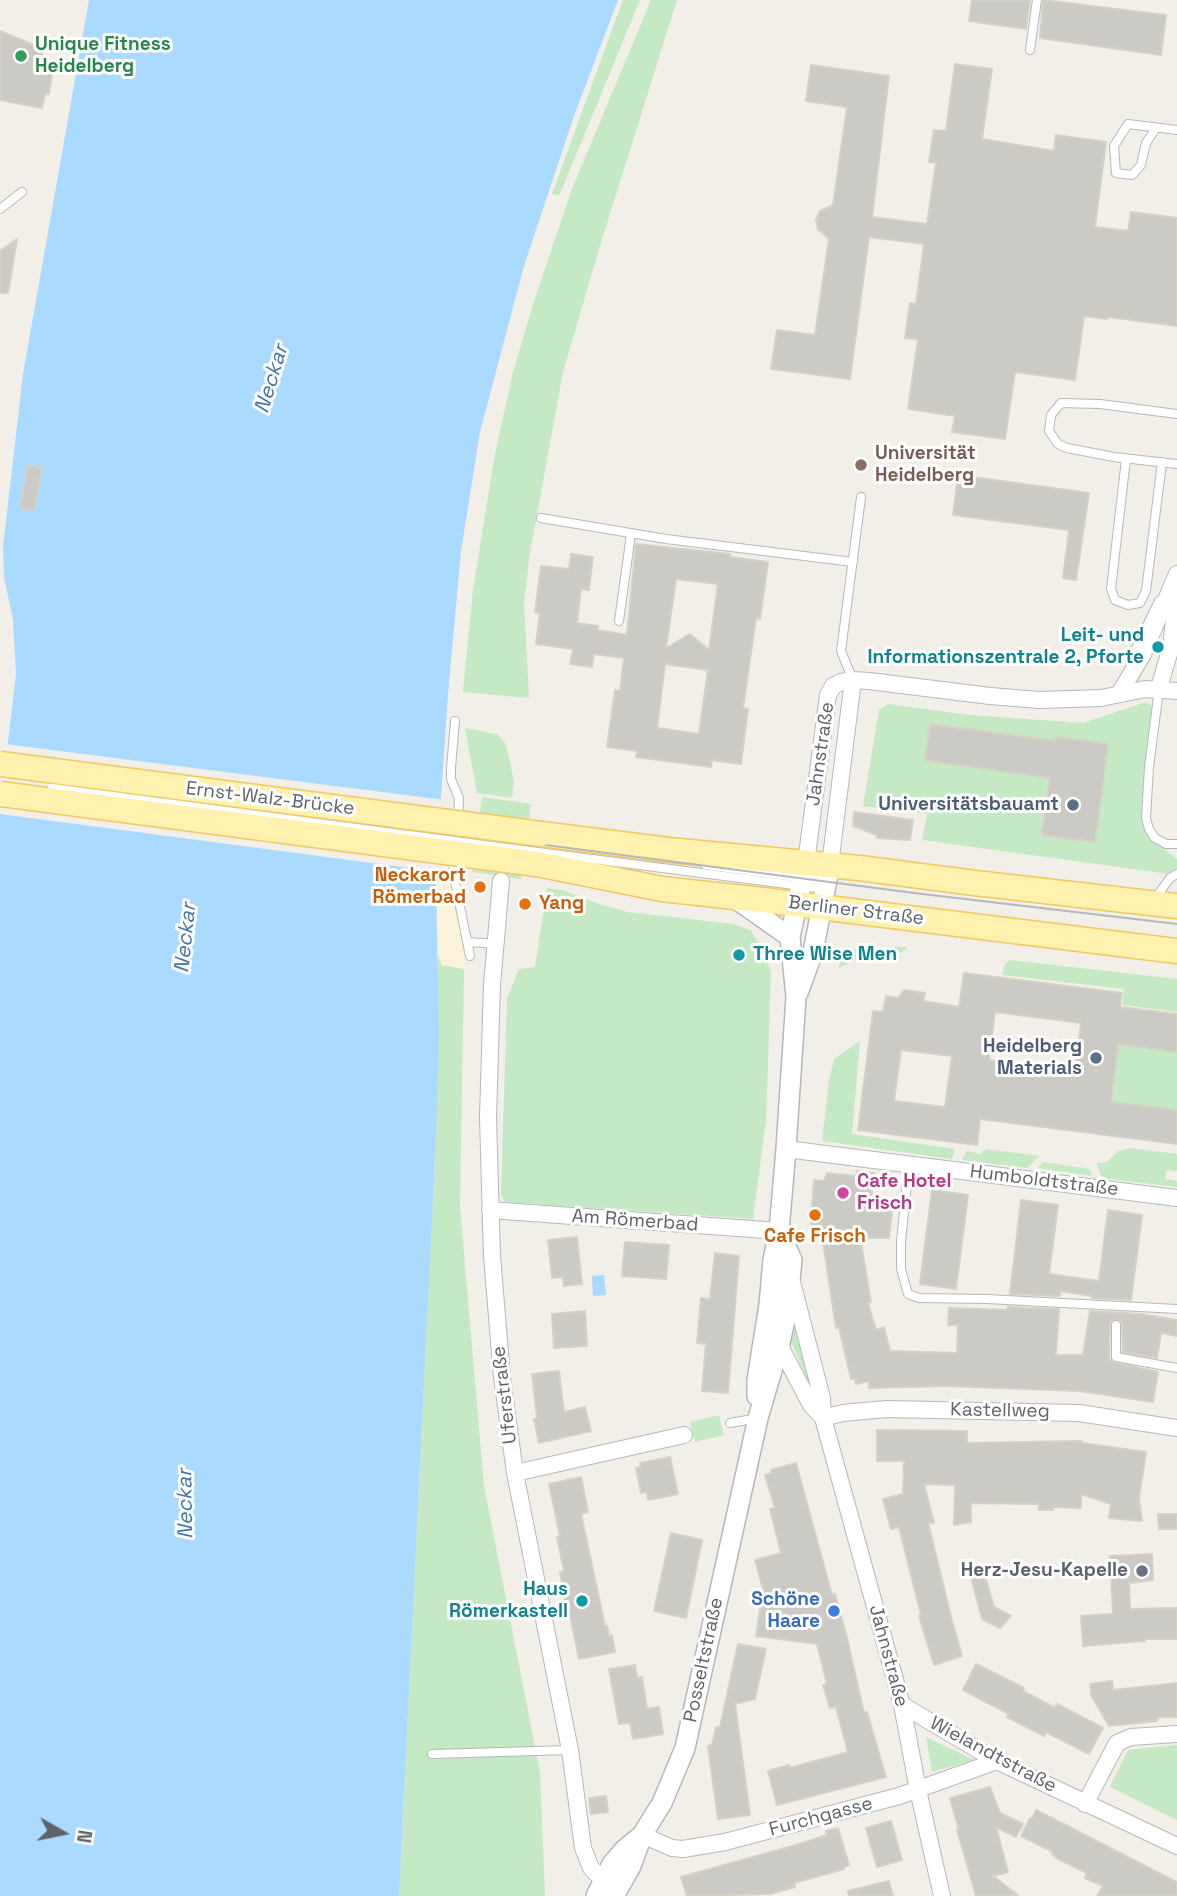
<!DOCTYPE html>
<html>
<head>
<meta charset="utf-8">
<style>
  body { margin:0 }
  #map { position:relative; width:1177px; height:1896px; overflow:hidden; background:#f1efe8; font-family:"Space Grotesk",sans-serif }
  canvas { display:block }
  .north { position:absolute; left:28px; top:1798px; width:70px; height:70px; -webkit-text-stroke:5px #fff; paint-order:stroke; rotate:99deg; font-size:19px; font-weight:700; line-height:28px; text-align:center; color:#5f6368 }
  .north::after { content:''; display:block; margin:auto; width:24px; height:32px; background:#5f6368; clip-path:polygon(50% 0,100% 100%,50% 72%,0 100%) }
</style>
</head>
<body>
<div id="map">
<canvas width="1177" height="1896"></canvas>
<div class="north">N</div>
</div>
<script>
const c = document.querySelector('canvas').getContext('2d');
c.lineJoin = 'round';
function fillPath(path, color) { c.fillStyle = color; c.fill(path, 'evenodd'); }
const shape = rows => new Path2D(rows.map(r => 'M' + r).join(''));
function strokePath(path, color, width, dash) { c.strokeStyle = color; c.lineWidth = width; c.lineCap = dash ? 'butt' : 'round'; c.setLineDash(dash || []); c.stroke(path); }
function label(font, color, halo, rows, align = 'center') {
  c.font = font + ' "Space Grotesk",sans-serif'; c.lineWidth = 6; c.setLineDash([]); c.textBaseline = 'middle'; c.strokeStyle = halo; c.fillStyle = color; for (const [text, x, y, turn = 0] of rows) {
    c.save(); c.translate(x, y); c.rotate((+turn || 0) * Math.PI / 180); c.textAlign = isNaN(turn) ? turn : align; if (halo) c.strokeText(text, 0, 0); c.fillText(text, 0, 0); c.restore();
  }
}
fillPath(shape([
  [623,0,640,0,559,196,552,194],
  [651,0,677,0,599,249,563,372,529,559,524,604,529,698,463,692,473,590,494,459,513,372,535,298,572,189],
  [1146,702,1152,706,1142,807,1157,844,1177,859,1177,875,922,840,927,814,863,806,879,710,888,704,969,715,1083,723],
  [465,728,497,734,506,744,514,781,512,798,477,793],
  [482,797,531,804,521,879,472,872],
  [547,888,562,890,599,904,628,912,734,924,751,931,764,953,771,972,766,1121,753,1219,505,1202,501,1194,507,999,519,969,535,967],
  [894,947,907,947,906,950,880,962,888,949],
  [849,949,869,951,868,953,839,968,841,953],
  [438,955,442,965,464,969,460,1206,484,1486,540,1772,545,1896,399,1896,435,1158],
  [1010,960,1177,979,1177,1012,1123,1005,1124,989,1002,975,1005,964],
  [860,1041,852,1134,955,1149,952,1159,822,1141,829,1081,834,1059],
  [1118,1044,1177,1052,1177,1110,1111,1102],
  [1130,1148,1177,1154,1177,1171,1166,1170,1165,1179,1177,1181,1177,1187,1102,1178,1096,1163,1107,1162,1118,1151],
  [986,1149,1039,1156,1027,1168,962,1160,967,1151,980,1154],
  [1043,1162,1090,1169,1092,1176,1038,1168],
  [792,1314,816,1401,788,1334],
  [719,1415,724,1435,695,1442,690,1422],
  [926,1737,974,1760,932,1772],
  [1177,1745,1177,1820,1110,1787,1128,1750]
]), '#c5e8c5');
fillPath(shape([
  [436,873,447,874,456,894,464,944,464,969,442,965,438,955]
]), '#fbf3d9');
fillPath(shape([
  [89,0,618,0,574,116,524,266,480,432,461,551,448,694,436,873,439,1039,435,1158,399,1896,0,1896,0,810,16,674,13,620,4,577,3,547,23,374],
  [604,1275,606,1295,593,1296,592,1276]
]), '#aadaff');
fillPath(shape([
  [5,744,445,800,440,872,0,814,0,783]
]), '#f1efe8');
const building = shape([
  [972,0,1030,0,1026,29,969,21,972,0],
  [1043,0,1166,15,1161,55,1040,38,1043,0],
  [0,31,43,49,40,66,53,68,49,94,45,93,42,108,0,100,0,31],
  [955,64,992,69,982,139,1054,151,1056,135,1106,142,1095,227,1128,231,1131,212,1177,218,1177,326,1108,317,1107,319,1084,316,1075,380,1015,372,1005,439,952,432,955,416,908,409,918,339,905,338,910,303,916,304,924,244,869,237,850,379,771,369,777,330,815,335,829,239,818,229,816,220,820,211,833,205,847,107,806,101,811,65,889,76,872,217,927,224,936,163,929,162,934,130,946,131,955,64],
  [17,239,8,293,0,293,0,251,17,239],
  [28,465,42,468,34,511,20,508,28,465],
  [958,475,1089,493,1076,580,1063,578,1069,530,953,515,958,475],
  [636,544,730,554,730,557,768,562,760,619,756,618,743,708,748,709,741,764,712,760,711,767,636,757,637,751,607,747,615,690,620,691,624,658,594,654,592,667,570,664,573,649,536,644,540,613,535,612,541,566,569,569,571,554,593,557,589,590,581,589,577,623,598,626,597,630,627,635,636,544],
  [676,579,718,584,709,650,690,634,666,648,676,579],
  [665,664,708,670,699,734,657,728,665,664],
  [930,724,1055,741,1056,737,1108,744,1095,842,1042,835,1050,778,925,760,930,724],
  [854,812,913,820,910,840,877,838,877,835,853,826,854,812],
  [964,973,1122,993,1120,1007,1177,1014,1177,1052,1118,1044,1111,1102,1177,1110,1177,1144,980,1119,977,1145,858,1130,873,1011,883,1012,886,996,898,998,904,990,925,993,923,1001,959,1007,964,973],
  [995,1012,1081,1023,1075,1071,989,1060,995,1012],
  [901,1050,952,1056,945,1107,894,1101,901,1050],
  [857,1171,874,1173,870,1209,892,1211,889,1238,860,1238,871,1302,868,1303,876,1330,884,1327,890,1351,957,1353,958,1325,948,1325,949,1308,1007,1310,1008,1307,1059,1309,1056,1355,1083,1355,1090,1311,1141,1314,1177,1320,1177,1336,1161,1333,1157,1358,1123,1352,1122,1322,1117,1319,1110,1322,1109,1357,1112,1362,1158,1372,1153,1402,1080,1391,947,1386,869,1388,869,1381,856,1384,855,1378,851,1379,839,1327,836,1328,822,1235,810,1234,814,1180,824,1181,827,1173,856,1176,857,1171],
  [932,1190,968,1195,956,1289,920,1284,932,1190],
  [1021,1200,1058,1205,1049,1274,1099,1281,1108,1210,1142,1215,1131,1300,1092,1298,1092,1296,1060,1291,1060,1296,1010,1294,1021,1200],
  [577,1237,582,1284,564,1286,563,1277,552,1278,548,1240,577,1237],
  [625,1242,669,1245,666,1279,622,1276,625,1242],
  [715,1253,739,1256,728,1393,702,1391,706,1344,697,1343,701,1298,710,1299,715,1253],
  [585,1311,587,1346,554,1348,552,1314,585,1311],
  [559,1371,564,1412,585,1407,591,1431,539,1443,534,1419,537,1418,532,1374,559,1371],
  [877,1430,967,1431,967,1443,1082,1441,1082,1443,1146,1452,1139,1498,1142,1521,1109,1518,1111,1504,1081,1494,1081,1508,1053,1507,1053,1510,1039,1510,1039,1504,971,1503,971,1522,954,1525,955,1485,924,1484,934,1523,928,1522,951,1617,962,1656,934,1665,919,1616,921,1615,899,1527,891,1529,883,1499,903,1494,904,1461,877,1461,877,1430],
  [670,1457,678,1494,648,1500,647,1492,641,1493,636,1468,641,1467,640,1463,670,1457],
  [796,1463,832,1595,835,1594,847,1638,864,1713,867,1712,886,1777,777,1805,768,1771,789,1765,790,1768,848,1752,836,1707,830,1708,823,1685,827,1684,817,1644,756,1636,763,1589,755,1560,781,1553,770,1509,775,1508,765,1475,772,1473,771,1470,796,1463],
  [581,1477,588,1512,581,1514,605,1626,607,1626,609,1636,612,1635,615,1652,579,1659,571,1620,564,1605,565,1598,560,1572,564,1571,557,1537,560,1536,549,1484,581,1477],
  [1158,1514,1177,1514,1177,1529,1159,1529,1158,1514],
  [671,1533,702,1540,686,1618,654,1611,671,1533],
  [1152,1554,1153,1580,1129,1583,1130,1609,1177,1608,1177,1639,1145,1639,1145,1641,1083,1646,1081,1616,1113,1614,1110,1556,1152,1554],
  [984,1573,994,1607,1011,1616,1000,1628,982,1619,971,1577,984,1573],
  [738,1644,766,1649,755,1699,735,1704,750,1815,718,1819,708,1746,712,1745,716,1727,720,1727,738,1644],
  [976,1664,1024,1688,1023,1691,1055,1708,1057,1704,1103,1728,1089,1754,1046,1732,1044,1736,1007,1717,1009,1714,963,1690,976,1664],
  [635,1665,637,1678,642,1677,647,1709,659,1707,663,1734,633,1739,630,1723,619,1724,609,1669,635,1665],
  [1112,1681,1113,1690,1177,1683,1177,1717,1158,1717,1157,1721,1109,1726,1091,1695,1090,1684,1112,1681],
  [990,1787,1000,1813,1023,1824,1016,1837,996,1827,1008,1872,993,1876,1019,1896,976,1896,957,1830,959,1830,950,1798,990,1787],
  [606,1796,608,1812,591,1814,589,1798,606,1796],
  [1036,1810,1177,1882,1177,1896,1097,1896,1103,1886,1085,1878,1087,1873,1058,1859,1052,1854,1053,1852,1021,1836,1030,1818,1032,1819,1036,1810],
  [891,1821,902,1860,877,1867,866,1828,891,1821],
  [838,1828,849,1865,844,1867,844,1869,794,1883,795,1887,770,1894,687,1896,681,1877,796,1845,827,1835,826,1831,838,1828],
  [889,1881,893,1896,849,1896,848,1891,889,1881]
]);
fillPath(building, '#cccac5');
strokePath(building, '#d6d1c6', 2);
const service = shape([
  [1030,50,1037,0],
  [1156,128,1146,143,1141,165,1132,175,1116,173,1114,146,1128,124,1177,130],
  [0,209,22,192],
  [1177,414,1100,404,1061,403,1051,415,1049,431,1058,444,1067,448,1114,457,1177,464],
  [1126,459,1111,589,1115,600,1128,605,1140,603,1146,591,1162,462],
  [541,518,666,539,853,562],
  [619,621,631,534],
  [1132,663,1134,652,1159,601],
  [853,680,841,651,861,497],
  [1159,689,1149,767,1146,818,1149,829,1155,838,1166,844,1177,844],
  [455,721,451,768,451,779,459,798,458,821],
  [538,852,825,889],
  [455,855,453,872,470,956],
  [705,865,827,881],
  [1154,900,1170,878,1177,874],
  [469,942,495,944],
  [909,1164,901,1241,901,1269,908,1294,919,1298,987,1299,1177,1309],
  [1116,1325,1116,1357,1177,1368],
  [730,1423,758,1418],
  [432,1754,570,1750]
]);
const minor = shape([
  [1159,688,1171,647,1177,593],
  [1119,694,1143,654,1177,574],
  [806,863,828,695,833,686,841,682,853,680,869,681,990,696,1039,700,1101,698,1145,689,1177,691],
  [830,865,853,680],
  [501,881,492,985,488,1117,492,1256,502,1377,515,1473,570,1750,583,1848,591,1868,602,1879],
  [786,1149,1177,1198],
  [490,1210,779,1231],
  [792,1282,822,1398,823,1418,902,1705,918,1790,942,1896],
  [779,1339,783,1352,811,1405,823,1418],
  [823,1418,843,1413,886,1409,1079,1413,1177,1428],
  [515,1473,684,1435],
  [902,1705,997,1761,1177,1846],
  [1085,1804,1117,1743,1131,1737,1177,1734],
  [642,1835,672,1848,683,1849,725,1842,899,1796,997,1761]
]);
const tertiary = shape([
  [736,899,790,937],
  [798,993,813,952,830,865],
  [757,1396,757,1380,769,1305,773,1260,779,1231,786,1149,796,997,790,937,806,863],
  [596,1896,612,1864,624,1850,642,1835,662,1803,685,1748,758,1418,780,1343,787,1311,792,1260,779,1231],
  [614,1896,631,1866,642,1836]
]);
const primary = shape([
  [541,834,669,850,859,868,975,883,1177,906],
  [537,864,662,889,771,901,1177,951]
]);
strokePath(service, '#b5b8bc', 10);
strokePath(minor, '#b5b8bc', 18);
strokePath(tertiary, '#b5b8bc', 22);
strokePath(primary, '#f2c960', 27);
strokePath(service, '#fff', 8);
strokePath(minor, '#fff', 16);
strokePath(tertiary, '#fff', 19);
strokePath(primary, '#fff2af', 24);
strokePath(shape([
  [0,774,914,893,1177,924]
]), '#b6b7b8', 2);
const serviceBridge = shape([
  [52,788,538,852]
]);
const primaryBridge = shape([
  [0,764,541,834],
  [0,794,537,864]
]);
strokePath(serviceBridge, '#b5b8bc', 10, []);
strokePath(primaryBridge, '#f2c960', 27, []);
strokePath(serviceBridge, '#fff', 8);
strokePath(primaryBridge, '#fff2af', 24);
for (const [x, y, r, color] of [
  [21,56,7,"#2e9e5b"],
  [861,465,7,"#8d6e63"],
  [1158,647,7,"#0f9aa8"],
  [1073,805,7,"#5c6f8a"],
  [480,887,7,"#e8710a"],
  [525,904,7,"#e8710a"],
  [739,955,7,"#0f9aa8"],
  [1096,1058,7,"#5c6f8a"],
  [843,1193,7,"#d1479c"],
  [815,1215,7,"#e8710a"],
  [1142,1571,7,"#6b7280"],
  [582,1601,7,"#0f9aa8"],
  [834,1611,7,"#3f7fe0"]
]) { const dot = new Path2D(); dot.arc(x, y, r, 0, 2 * Math.PI); c.fillStyle = color; c.fill(dot); strokePath(dot, '#fff', 2.5); }
label('bold 19px', '#27864d', '#fff', [
  ["Unique Fitness",35,45],
  ["Heidelberg",35,67]
], 'left');
label('bold 19px', '#785e54', '#fff', [
  ["Universität",875,454],
  ["Heidelberg",875,476]
], 'left');
label('bold 19px', '#0d838f', '#fff', [
  ["Leit- und",1144,636],
  ["Informationszentrale 2, Pforte",1144,658],
  ["Three Wise Men",753,955,"left"],
  ["Haus",568,1590],
  ["Römerkastell",568,1612]
], 'right');
label('19px', '#5f6368', '#fff', [
  ["Jahnstraße",821,754,-82],
  ["Ernst-Walz-Brücke",270,799,7],
  ["Berliner Straße",856,911,7],
  ["Humboldtstraße",1044,1181,7],
  ["Am Römerbad",635,1221,4],
  ["Uferstraße",505,1395,-97],
  ["Kastellweg",1000,1411,1],
  ["Jahnstraße",888,1656,75],
  ["Posseltstraße",704,1660,-78],
  ["Wielandtstraße",993,1755,28],
  ["Furchgasse",821,1817,-15]
]);
label('bold 19px', '#4e5e75', '#fff', [
  ["Universitätsbauamt",1059,805],
  ["Heidelberg",1082,1047],
  ["Materials",1082,1069]
], 'right');
label('bold 19px', '#c56008', '#fff', [
  ["Neckarort",466,876],
  ["Römerbad",466,898],
  ["Yang",539,904,"left"],
  ["Cafe Frisch",815,1237,"center"]
], 'right');
label('bold 19px', '#b23c85', '#fff', [
  ["Cafe Hotel",857,1182],
  ["Frisch",857,1204]
], 'left');
label('bold 19px', '#5b616d', '#fff', [
  ["Herz-Jesu-Kapelle",1128,1571]
], 'right');
label('bold 19px', '#366cbe', '#fff', [
  ["Schöne",820,1600],
  ["Haare",820,1622]
], 'right');
label('italic 21px', '#4174aa', '#fff', [
  ["Neckar",272,379,-73],
  ["Neckar",186,938,-84],
  ["Neckar",186,1504,-91]
]);
</script>
</body>
</html>
